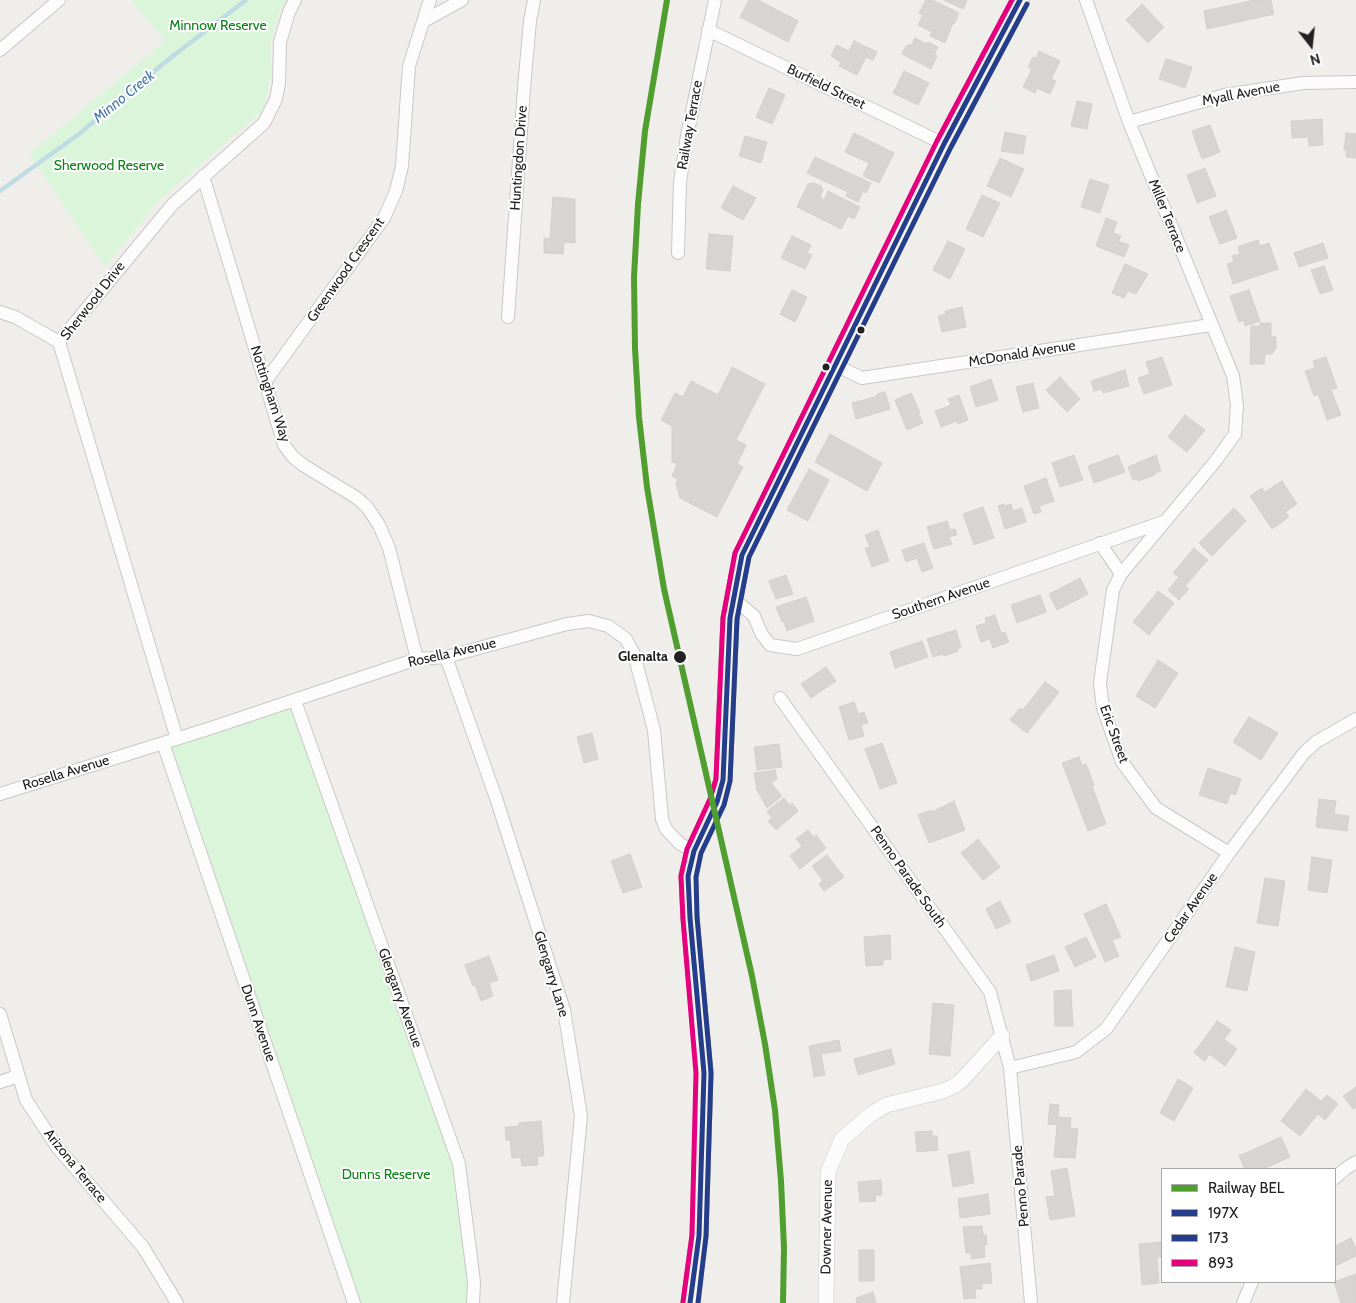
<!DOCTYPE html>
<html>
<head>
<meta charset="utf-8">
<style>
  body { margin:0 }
  #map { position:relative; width:1356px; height:1303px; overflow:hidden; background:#f0eeeb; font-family:Cabin,sans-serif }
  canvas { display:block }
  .legend { position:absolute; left:1161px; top:1168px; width:175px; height:115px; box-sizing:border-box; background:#fff; border:1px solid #a7a7a7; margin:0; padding:6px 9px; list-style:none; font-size:15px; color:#222 }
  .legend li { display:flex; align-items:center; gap:10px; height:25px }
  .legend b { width:25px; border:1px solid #a7a7a7 }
  .north { position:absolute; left:1286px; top:20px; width:50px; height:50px; -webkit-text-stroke:4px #fff; paint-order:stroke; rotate:164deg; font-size:14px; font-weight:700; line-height:20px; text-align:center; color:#222 }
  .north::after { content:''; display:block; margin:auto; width:18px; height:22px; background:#222; clip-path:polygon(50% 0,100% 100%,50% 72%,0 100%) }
</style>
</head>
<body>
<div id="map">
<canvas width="1356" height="1303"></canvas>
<ul class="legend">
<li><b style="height:6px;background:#509e2f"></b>Railway BEL</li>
<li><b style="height:6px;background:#243e8c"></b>197X</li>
<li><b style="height:6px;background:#243e8c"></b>173</li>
<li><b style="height:6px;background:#e5007d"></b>893</li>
</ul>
<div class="north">N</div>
</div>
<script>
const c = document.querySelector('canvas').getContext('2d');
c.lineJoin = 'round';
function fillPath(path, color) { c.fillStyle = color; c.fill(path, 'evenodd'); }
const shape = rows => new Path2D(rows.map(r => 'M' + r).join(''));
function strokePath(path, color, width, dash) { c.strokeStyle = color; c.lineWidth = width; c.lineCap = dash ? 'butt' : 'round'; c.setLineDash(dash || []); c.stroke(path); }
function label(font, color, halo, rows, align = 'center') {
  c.font = font + ' Cabin,sans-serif'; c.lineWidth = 4; c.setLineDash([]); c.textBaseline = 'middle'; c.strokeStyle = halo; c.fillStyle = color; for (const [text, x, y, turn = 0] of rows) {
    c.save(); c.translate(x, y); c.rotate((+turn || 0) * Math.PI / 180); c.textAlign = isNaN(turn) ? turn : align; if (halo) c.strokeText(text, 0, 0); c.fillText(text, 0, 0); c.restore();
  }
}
fillPath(shape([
  [131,0,287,0,280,11,270,44,271,75,263,110,158,201,105,267,29,154,165,41],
  [295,701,459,1164,473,1303,354,1303,163,743]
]), '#daf5da');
strokePath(shape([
  [0,191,79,134,169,59,246,0]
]), '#bfdbe3', 4.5);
const building = shape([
  [749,0,758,0,798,21,788,42,740,17,749,0],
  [926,0,932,0,959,13,954,24,953,23,945,43,930,36,932,32,918,25,923,15,919,13,926,0],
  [944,0,967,0,963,9,944,0],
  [1255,0,1271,0,1274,14,1207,29,1204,11,1255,0],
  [1142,4,1164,27,1148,43,1126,20,1142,4],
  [915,38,927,44,928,42,938,47,934,55,937,56,931,69,902,54,906,46,912,44,915,38],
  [854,41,877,52,873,60,866,57,857,75,839,66,841,62,831,56,836,45,849,51,854,41],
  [1039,51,1060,61,1051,79,1056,81,1050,94,1037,88,1035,93,1023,87,1032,69,1028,67,1033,57,1036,59,1039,51],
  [1166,59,1192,67,1185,88,1159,79,1166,59],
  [904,71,929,83,918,105,893,93,904,71],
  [769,88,785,95,772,124,756,117,769,88],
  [1077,101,1092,104,1087,129,1071,126,1077,101],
  [1322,119,1323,145,1309,146,1308,137,1292,138,1291,121,1322,119],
  [1210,125,1220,152,1202,159,1192,131,1210,125],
  [1005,132,1026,136,1023,154,1001,151,1005,132],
  [854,133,894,153,879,183,863,176,869,163,845,152,854,133],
  [1346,133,1356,134,1356,158,1346,157,1347,150,1344,150,1346,133],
  [745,136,767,142,761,163,739,156,745,136],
  [815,157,871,183,866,193,863,191,858,202,846,196,848,192,807,173,815,157],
  [1000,158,1024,169,1011,197,987,186,1000,158],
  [1205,168,1216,196,1197,203,1187,175,1205,168],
  [1090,179,1109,185,1100,213,1081,207,1090,179],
  [813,183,821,186,823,190,820,197,824,200,828,191,860,207,854,219,848,216,841,229,797,207,808,184,813,183],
  [733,186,756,198,743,220,721,208,733,186],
  [982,195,1000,203,983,237,966,229,982,195],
  [553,197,575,199,575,243,564,242,563,254,544,253,544,238,550,239,553,197],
  [1226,210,1237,238,1220,244,1209,217,1226,210],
  [1106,218,1117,222,1113,233,1121,236,1118,241,1129,245,1124,257,1096,246,1106,218],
  [709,234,733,236,730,271,706,269,709,234],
  [792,236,811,245,807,253,812,255,805,269,781,258,792,236],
  [1258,240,1260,246,1269,243,1278,269,1233,284,1227,264,1234,262,1232,256,1240,254,1238,247,1258,240],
  [948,241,965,249,950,279,933,270,948,241],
  [1323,243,1328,258,1299,267,1294,253,1323,243],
  [1125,264,1148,274,1136,294,1128,291,1124,298,1112,293,1125,264],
  [1324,266,1333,290,1320,294,1311,270,1324,266],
  [792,290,807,297,795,322,780,314,792,290],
  [1249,290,1260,321,1245,326,1244,320,1239,322,1230,296,1249,290],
  [962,307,966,327,942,332,938,316,946,314,945,311,962,307],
  [1260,323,1271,323,1271,337,1276,337,1276,348,1272,354,1265,354,1264,364,1250,364,1251,326,1260,326,1260,323],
  [1162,357,1172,385,1144,394,1138,378,1150,374,1146,362,1162,357],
  [1326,357,1337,388,1331,390,1341,415,1327,420,1318,394,1314,396,1305,371,1315,368,1313,361,1326,357],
  [732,367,765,384,736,440,746,445,737,464,743,467,717,517,680,498,676,484,678,479,672,476,677,464,672,462,672,426,661,420,675,393,683,397,691,381,718,395,732,367],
  [1125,370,1129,386,1103,393,1102,389,1094,391,1091,381,1125,370],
  [1060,377,1080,399,1067,412,1046,390,1060,377],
  [991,379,998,400,976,407,970,387,991,379],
  [1033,383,1039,408,1023,412,1016,387,1033,383],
  [885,392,890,409,856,419,852,403,878,396,877,394,885,392],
  [911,393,920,413,918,413,923,423,907,430,895,400,911,393],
  [959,395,968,420,958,424,957,421,941,427,935,411,951,405,948,399,959,395],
  [1185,415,1205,430,1187,452,1168,437,1185,415],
  [830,434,882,463,867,491,815,462,830,434],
  [1074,455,1083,480,1060,487,1052,463,1074,455],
  [1118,455,1125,472,1094,483,1088,466,1118,455],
  [1156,455,1161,471,1154,473,1155,475,1138,481,1137,479,1133,480,1128,467,1156,455],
  [809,469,829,480,808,521,787,510,809,469],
  [1046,478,1054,501,1039,506,1041,512,1034,514,1024,486,1046,478],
  [1282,481,1297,504,1285,512,1289,517,1272,529,1250,496,1262,488,1265,492,1282,481],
  [1004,504,1005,506,1011,504,1013,511,1022,508,1026,522,1005,529,998,506,1004,504],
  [983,507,994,538,974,545,963,514,983,507],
  [1234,508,1246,521,1212,556,1199,543,1234,508],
  [947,521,950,530,955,529,957,535,949,537,952,544,934,549,927,527,947,521],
  [878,530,889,561,872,567,865,548,870,547,865,535,878,530],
  [924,543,933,568,922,572,917,558,906,562,902,550,924,543],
  [1194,548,1208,560,1185,586,1189,589,1179,600,1168,590,1179,577,1173,573,1194,548],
  [786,575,793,594,776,599,769,581,786,575],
  [1080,578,1088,594,1057,610,1049,594,1080,578],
  [1158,591,1174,603,1149,635,1133,622,1158,591],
  [1040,595,1046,612,1017,623,1011,605,1040,595],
  [806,597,814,621,787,631,784,622,782,622,776,607,806,597],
  [995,615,1001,633,1005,632,1009,642,993,648,990,639,981,642,976,626,986,623,985,618,995,615],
  [956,630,961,647,957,649,958,651,944,656,943,654,933,657,927,639,956,630],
  [922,641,928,657,895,668,890,652,922,641],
  [1158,660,1178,673,1155,708,1136,696,1158,660],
  [826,667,836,681,811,698,801,684,826,667],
  [1045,682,1059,692,1027,733,1010,720,1020,708,1023,710,1045,682],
  [854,702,858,714,864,712,868,723,861,725,864,736,849,740,839,707,854,702],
  [1249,717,1278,733,1261,760,1233,742,1249,717],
  [592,733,598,759,584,763,577,737,592,733],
  [882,743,897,783,880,789,865,749,882,743],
  [779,744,782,767,757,770,754,747,779,744],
  [1079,757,1082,766,1086,764,1094,785,1092,786,1106,824,1088,831,1062,763,1079,757],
  [1208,768,1241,779,1236,794,1230,794,1227,804,1199,795,1208,768],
  [775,770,777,779,771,783,782,796,767,808,757,790,754,773,775,770],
  [784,798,789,805,792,803,798,811,776,830,768,821,772,818,767,811,784,798],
  [1319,799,1336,801,1334,814,1349,816,1347,831,1316,827,1319,799],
  [954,801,965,830,929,843,918,815,931,810,932,812,954,801],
  [808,830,813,837,816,835,826,848,800,869,790,856,802,846,796,839,808,830],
  [978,839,1000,867,983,880,961,853,978,839],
  [630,854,642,887,623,893,611,861,630,854],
  [827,855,844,877,824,891,819,884,823,881,812,866,827,855],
  [1312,857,1332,860,1327,893,1308,890,1312,857],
  [1265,878,1285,881,1278,926,1257,923,1265,878],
  [1000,901,1011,922,996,929,986,909,1000,901],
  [1106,904,1121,937,1112,940,1119,956,1105,962,1084,914,1106,904],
  [890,935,891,959,883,959,883,965,866,966,864,937,890,935],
  [1086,937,1096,957,1075,967,1065,947,1086,937],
  [1235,947,1255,952,1247,991,1226,987,1235,947],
  [1054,955,1059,971,1031,981,1026,965,1054,955],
  [489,956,498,980,489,983,493,996,481,1001,475,985,473,986,465,965,489,956],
  [1071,990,1073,1026,1055,1026,1054,991,1071,990],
  [933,1003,954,1005,950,1056,929,1054,933,1003],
  [1217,1021,1231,1030,1224,1039,1237,1049,1225,1066,1209,1054,1205,1061,1194,1053,1217,1021],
  [839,1040,841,1051,821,1054,825,1075,814,1077,809,1046,839,1040],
  [891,1049,895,1064,858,1075,854,1059,891,1049],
  [1178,1079,1193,1088,1174,1121,1160,1113,1178,1079],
  [1356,1087,1356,1107,1353,1109,1343,1096,1356,1087],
  [1306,1089,1321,1101,1327,1095,1338,1104,1325,1120,1318,1114,1300,1136,1281,1121,1306,1089],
  [1050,1104,1059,1105,1058,1117,1071,1118,1070,1128,1078,1129,1075,1158,1054,1157,1057,1125,1048,1124,1050,1104],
  [541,1121,544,1156,537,1156,538,1165,522,1166,521,1157,512,1158,510,1140,506,1140,505,1127,519,1126,519,1123,541,1121],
  [932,1131,932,1136,937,1136,938,1150,917,1152,915,1132,932,1131],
  [1281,1137,1290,1157,1263,1169,1245,1169,1239,1156,1281,1137],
  [969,1151,974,1183,953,1187,948,1155,969,1151],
  [1067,1168,1075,1216,1050,1220,1046,1197,1055,1196,1051,1171,1067,1168],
  [881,1180,882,1195,875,1195,876,1201,860,1202,858,1182,881,1180],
  [988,1194,990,1214,960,1218,958,1199,988,1194],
  [982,1226,983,1235,986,1235,987,1245,984,1245,985,1257,971,1259,971,1253,966,1253,963,1227,982,1226],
  [1351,1238,1356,1249,1356,1256,1335,1266,1335,1246,1351,1238],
  [1162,1242,1162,1257,1157,1257,1159,1283,1142,1285,1139,1244,1162,1242],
  [859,1250,874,1250,874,1281,859,1281,859,1250],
  [990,1263,992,1283,981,1284,982,1289,975,1289,976,1298,964,1299,960,1267,990,1263],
  [1356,1274,1356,1303,1341,1303,1334,1282,1356,1274],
  [873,1292,876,1303,857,1303,856,1298,873,1292]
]);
fillPath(building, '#d7d4d2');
strokePath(building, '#d3d0cc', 1);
const minor = shape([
  [1086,0,1129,122,1233,376,1237,405,1235,434,1214,463,1121,574],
  [424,21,462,0],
  [708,30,944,144],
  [0,50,59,0],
  [1129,122,1225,95,1303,83,1356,82],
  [203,176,284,445,293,457,303,465,357,498,367,507,379,525,389,548,417,659],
  [678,253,680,182,687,136,715,0],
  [0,312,15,317,59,342],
  [508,317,524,88,530,21,534,0],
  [59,342,172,205,264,123,276,99,279,83,280,42,289,12,295,0],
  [59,342,177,739],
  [835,365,862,378,1211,325],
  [265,382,384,218,396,191,402,166,409,66,430,0],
  [1100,543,1121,574,1113,590,1100,683,1103,708,1122,762,1156,808,1229,853],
  [734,599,754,616,761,633,770,645,797,649,1166,521],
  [446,657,496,798,564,1010,581,1116,563,1303],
  [780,698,990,992,1010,1068,1031,1303],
  [295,701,459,1164,474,1282,473,1303],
  [163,743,354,1303],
  [0,794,208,729,417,659,446,657,567,624,589,621,608,626,622,636,626,639,634,654,654,730,662,819,666,829,680,844,694,851],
  [0,1014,26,1100,57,1147,143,1247,177,1303],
  [1010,1068,1076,1052,1106,1029,1229,853,1304,753,1316,742,1356,719],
  [0,1082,18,1076],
  [1335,1178,1345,1169,1356,1162],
  [1243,1303,1252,1282]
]);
const tertiary = shape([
  [826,1303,828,1172,842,1139,870,1115,886,1105,943,1091,954,1086,962,1080,1002,1036]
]);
const secondary = shape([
  [690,1303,699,1236,704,1073,690,918,688,876,694,851,717,802,723,780,730,618,742,555,944,144,1020,0]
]);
strokePath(minor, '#c9c8c7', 14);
strokePath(tertiary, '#c9c8c7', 16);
strokePath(secondary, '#999a82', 19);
strokePath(minor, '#fdfcfc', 12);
strokePath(tertiary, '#fdfcfc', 15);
strokePath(secondary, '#f4f4ed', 18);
strokePath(shape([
  [690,1303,699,1236,704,1073,690,918,688,876,694,851,717,802,723,780,730,618,742,555,944,144,1020,0]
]), '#243e8c', 5);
strokePath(shape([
  [698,1303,706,1236,711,1073,697,917,696,877,701,853,724,805,730,781,737,619,749,557,951,147,1027,4]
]), '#243e8c', 5);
strokePath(shape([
  [683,1302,692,1235,696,1073,683,919,681,876,687,849,710,799,716,779,723,618,735,553,937,141,1012,0]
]), '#e5007d', 5);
strokePath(shape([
  [667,0,645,131,638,204,634,277,635,348,639,417,647,487,664,589,752,976,765,1044,775,1110,781,1181,784,1248,783,1303]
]), '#509e2f', 6);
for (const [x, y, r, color] of [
  [861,330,4.5,"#222"],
  [826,367,4.5,"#222"],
  [680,657,7,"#222"]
]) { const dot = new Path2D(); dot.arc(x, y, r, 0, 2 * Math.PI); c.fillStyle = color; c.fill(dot); strokePath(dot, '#fff', 2); }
label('14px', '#0c8416', '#fff', [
  ["Minnow Reserve",218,26],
  ["Sherwood Reserve",109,166],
  ["Dunns Reserve",386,1175]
]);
label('14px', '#222', '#fff', [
  ["Burfield Street",826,87,26],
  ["Myall Avenue",1241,94,-11],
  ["Railway Terrace",690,125,-80],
  ["Huntingdon Drive",519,158,-86],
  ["Miller Terrace",1167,216,68],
  ["Greenwood Crescent",346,270,-55],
  ["Sherwood Drive",93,301,-52],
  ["McDonald Avenue",1022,354,-9],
  ["Nottingham Way",270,394,72],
  ["Southern Avenue",941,599,-19],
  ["Rosella Avenue",452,653,-13],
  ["Eric Street",1114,734,70],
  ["Rosella Avenue",66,773,-17],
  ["Penno Parade South",908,877,55],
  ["Cedar Avenue",1191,908,-55],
  ["Glengarry Lane",551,974,73],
  ["Glengarry Avenue",400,998,70],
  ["Dunn Avenue",258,1023,71],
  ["Arizona Terrace",75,1166,51],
  ["Penno Parade",1021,1186,-95],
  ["Downer Avenue",827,1227,-89]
]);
label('bold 14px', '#222', '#fff', [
  ["Glenalta",668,657]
], 'right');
label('italic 15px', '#4a7aab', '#fff', [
  ["Minno Creek",124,97,-39]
]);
</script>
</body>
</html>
